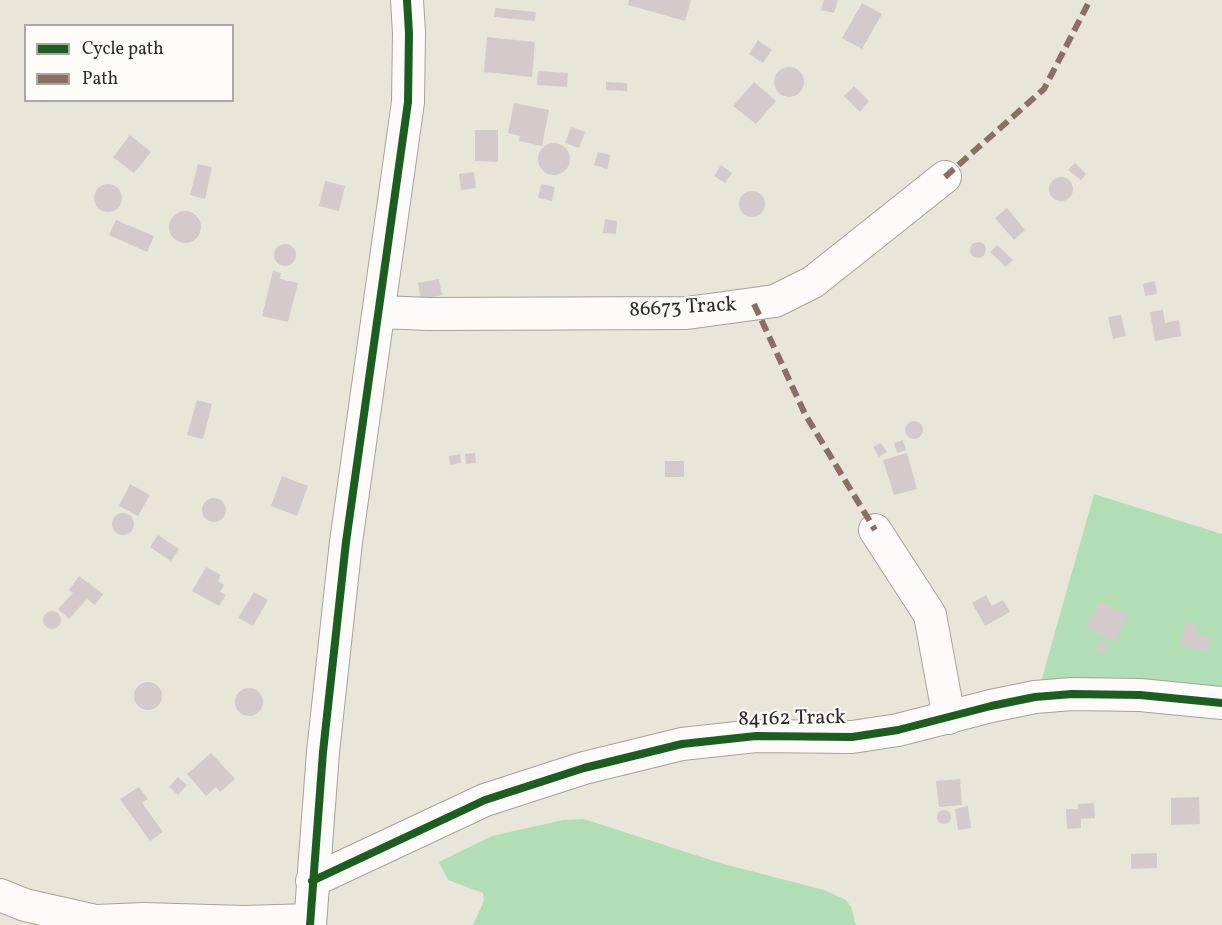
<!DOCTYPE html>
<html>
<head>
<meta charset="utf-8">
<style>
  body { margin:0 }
  #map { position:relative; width:1222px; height:925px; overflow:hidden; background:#e8e6d8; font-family:Vollkorn,serif }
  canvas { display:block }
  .legend { position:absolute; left:24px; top:24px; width:210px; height:78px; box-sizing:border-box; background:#fdfcf7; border:2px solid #a9a8a5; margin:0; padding:8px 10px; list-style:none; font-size:18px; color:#2b2b2b }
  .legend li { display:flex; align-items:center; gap:12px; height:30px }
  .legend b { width:30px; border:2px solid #a9a8a5 }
</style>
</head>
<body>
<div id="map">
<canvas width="1222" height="925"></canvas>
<ul class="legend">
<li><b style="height:8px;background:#1b5e20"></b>Cycle path</li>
<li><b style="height:8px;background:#8d6e63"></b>Path</li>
</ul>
</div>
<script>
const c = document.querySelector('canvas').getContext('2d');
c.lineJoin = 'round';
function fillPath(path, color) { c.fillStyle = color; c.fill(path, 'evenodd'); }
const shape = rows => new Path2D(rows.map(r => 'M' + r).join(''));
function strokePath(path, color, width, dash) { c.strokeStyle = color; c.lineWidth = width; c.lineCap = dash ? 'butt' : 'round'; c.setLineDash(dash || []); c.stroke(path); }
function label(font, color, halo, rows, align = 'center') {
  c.font = font + ' Vollkorn,serif'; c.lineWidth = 4.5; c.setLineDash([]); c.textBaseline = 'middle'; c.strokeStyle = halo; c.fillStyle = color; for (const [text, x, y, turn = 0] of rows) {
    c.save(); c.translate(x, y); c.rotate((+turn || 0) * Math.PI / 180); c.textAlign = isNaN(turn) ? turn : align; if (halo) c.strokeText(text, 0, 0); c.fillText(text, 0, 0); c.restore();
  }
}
fillPath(shape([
  [1094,494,1222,534,1222,690,1041,682],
  [584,819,720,863,824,890,846,900,851,907,856,925,473,925,484,901,483,893,448,880,439,862,492,836,563,820]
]), '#b2deb5');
fillPath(shape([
  [629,0,691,0,685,21,628,5],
  [824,0,838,0,834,13,821,10],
  [862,3,882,14,862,49,842,38],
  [495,8,536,12,535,21,494,17],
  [487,37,535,42,532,77,484,72],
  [758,40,772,50,763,63,749,54],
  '774 82a15 15 0 1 1 30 0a15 15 0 1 1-30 0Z',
  [538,71,568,73,567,87,537,85],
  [606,82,627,83,627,91,606,90],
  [754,82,776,101,756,124,733,106],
  [854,86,869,101,860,112,844,96],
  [514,103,549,110,542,146,519,141,520,136,508,133],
  [571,127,585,132,579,148,565,143],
  [475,130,498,130,498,162,475,161],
  [130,135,151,152,134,173,113,157],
  '538 159a16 16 0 1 1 32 0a16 16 0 1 1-32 0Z',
  [598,152,611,155,607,169,594,165],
  [1075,163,1086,174,1081,180,1068,170],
  [198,164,212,167,205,199,190,195],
  [721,165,732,173,725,183,714,176],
  [474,172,476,188,461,190,459,174],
  '1049 189a12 12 0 1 1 24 0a12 12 0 1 1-24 0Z',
  [325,181,345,186,339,211,319,206],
  [541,184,555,187,552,201,538,198],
  '94 198a14 14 0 1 1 28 0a14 14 0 1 1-28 0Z',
  '739 204a13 13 0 1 1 26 0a13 13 0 1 1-26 0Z',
  [1007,208,1025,230,1014,240,995,218],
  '169 227a16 16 0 1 1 32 0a16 16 0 1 1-32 0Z',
  [605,219,617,221,616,234,603,233],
  [116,220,154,236,147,252,109,235],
  '970 250a8 8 0 1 1 16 0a8 8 0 1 1-16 0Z',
  '274 255a11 11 0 1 1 22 0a11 11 0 1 1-22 0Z',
  [997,245,1013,260,1006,267,990,252],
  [273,271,281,273,280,279,298,283,288,322,262,316],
  [439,279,442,295,421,300,418,283],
  [1155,281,1157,294,1145,296,1143,284],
  [1163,310,1165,323,1179,320,1181,336,1155,341,1150,312],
  [1121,315,1126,336,1113,339,1108,317],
  [197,400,212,404,203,439,187,435],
  '905 430a9 9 0 1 1 18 0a9 9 0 1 1-18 0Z',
  [903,440,906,450,897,453,894,443],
  [881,443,887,452,879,457,873,447],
  [475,453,476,463,466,464,465,454],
  [907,453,917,489,894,495,883,460],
  [460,454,461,463,450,465,449,456],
  [665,461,684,461,684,477,665,477],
  [282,476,308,486,297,516,271,506],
  [130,484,150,495,138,516,119,506],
  '202 510a12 12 0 1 1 24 0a12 12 0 1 1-24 0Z',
  '112 524a11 11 0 1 1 22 0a11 11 0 1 1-22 0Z',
  [158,535,179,549,171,561,150,547],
  [206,567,221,575,218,581,224,585,220,592,226,595,219,606,192,591],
  [79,576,103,594,95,605,87,599,69,619,58,609,73,593,69,590],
  [254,592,268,600,253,626,238,618],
  [986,595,992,606,1003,600,1010,612,985,626,972,603],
  [1100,601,1128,616,1114,642,1086,627],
  '43 620a9 9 0 1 1 18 0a9 9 0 1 1-18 0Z',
  [1186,622,1197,625,1195,634,1211,638,1207,652,1180,645],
  [1099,641,1108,644,1106,653,1096,651],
  '134 696a14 14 0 1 1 28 0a14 14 0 1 1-28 0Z',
  '235 702a14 14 0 1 1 28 0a14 14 0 1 1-28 0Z',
  [211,753,235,779,220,792,216,787,206,796,187,774],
  [178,777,187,785,178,795,169,787],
  [960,779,962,805,939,807,936,781],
  [139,787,148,799,142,803,163,832,150,841,120,799],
  [1199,797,1200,824,1171,825,1171,798],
  [1094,803,1095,818,1081,819,1081,828,1067,829,1066,809,1078,809,1078,804],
  [968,806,971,828,958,830,955,809],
  '937 817a7 7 0 1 1 14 0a7 7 0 1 1-14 0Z',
  [1157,853,1157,868,1131,869,1131,854]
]), '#d4cacc');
const minor = shape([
  [380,312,429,314,687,313,775,301,813,282,945,177],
  [875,530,930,615,949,718],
  [312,881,485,800,584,768,682,744,756,736,852,737,898,730,991,706,1035,697,1072,694,1140,695,1222,703],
  [0,895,25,905,96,921],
  [82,925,96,921,144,919,244,922,310,920],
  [310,925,323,752,346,542,408,102,409,33,407,0]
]);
strokePath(minor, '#a4a39b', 34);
strokePath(minor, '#fcfbf9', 32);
strokePath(shape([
  [945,177,1044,89,1090,0],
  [754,304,805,414,875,530]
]), '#8d6e63', 6, [12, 6]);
strokePath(shape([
  [312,881,485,800,584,768,682,744,756,736,852,737,898,730,991,706,1035,697,1072,694,1140,695,1222,703],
  [310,925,323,752,346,542,408,102,409,33,407,0]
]), '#1b5e20', 8);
label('21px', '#2b2b2b', '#fdfcf7', [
  ["86673 Track",683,309,-3],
  ["84162 Track",792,720,-1]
]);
</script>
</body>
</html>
